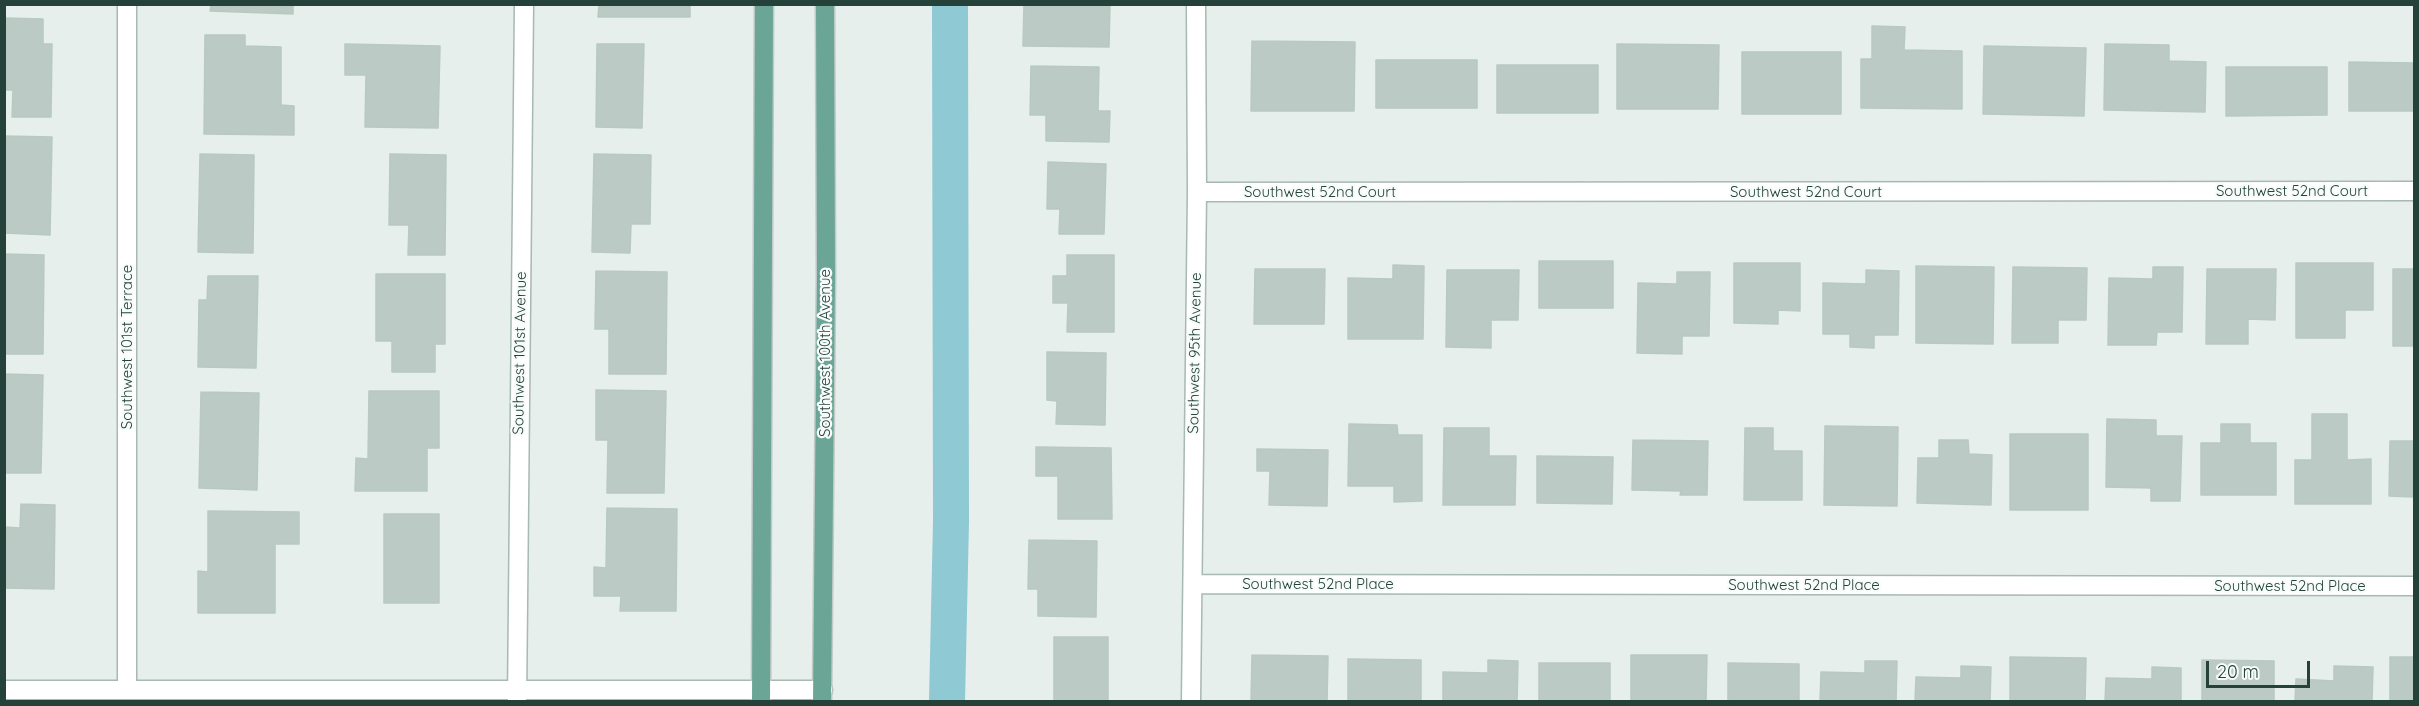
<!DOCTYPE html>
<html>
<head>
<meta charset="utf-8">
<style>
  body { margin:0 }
  #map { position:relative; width:2419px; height:706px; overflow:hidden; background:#e6efeb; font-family:Quicksand,sans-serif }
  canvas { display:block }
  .frame { position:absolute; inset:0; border:6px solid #24423a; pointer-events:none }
  .scale { position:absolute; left:2206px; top:661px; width:104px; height:27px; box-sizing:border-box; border:3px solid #24423a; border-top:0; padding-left:8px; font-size:18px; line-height:21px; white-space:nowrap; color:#24423a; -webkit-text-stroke:4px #f7fbf9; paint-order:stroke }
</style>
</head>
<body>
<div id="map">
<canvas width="2419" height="706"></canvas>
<div class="frame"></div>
<div class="scale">20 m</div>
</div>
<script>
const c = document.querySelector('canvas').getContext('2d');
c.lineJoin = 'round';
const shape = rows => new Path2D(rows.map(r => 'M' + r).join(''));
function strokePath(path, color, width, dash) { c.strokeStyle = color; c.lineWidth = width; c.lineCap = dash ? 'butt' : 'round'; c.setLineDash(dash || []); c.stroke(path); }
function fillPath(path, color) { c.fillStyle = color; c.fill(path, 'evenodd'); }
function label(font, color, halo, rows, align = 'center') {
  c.font = font + ' Quicksand,sans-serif'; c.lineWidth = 4.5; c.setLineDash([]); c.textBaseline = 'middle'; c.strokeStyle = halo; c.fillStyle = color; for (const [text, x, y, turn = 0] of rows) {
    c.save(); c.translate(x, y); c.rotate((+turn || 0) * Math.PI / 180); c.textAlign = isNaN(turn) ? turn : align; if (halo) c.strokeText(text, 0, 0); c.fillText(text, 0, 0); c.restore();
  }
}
strokePath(shape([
  [947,702,951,521,950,4]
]), '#8ec9d4', 36);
const building = shape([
  [211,4,293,4,293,14,210,11,211,4],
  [599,4,690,4,690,17,598,17,599,4],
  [1024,4,1110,4,1109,47,1023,46,1024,4],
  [4,18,43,19,43,44,52,44,51,117,12,117,13,90,4,90,4,18],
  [1872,26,1905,27,1904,50,1962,51,1962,109,1861,108,1861,59,1872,59,1872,26],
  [205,35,245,35,245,46,281,47,281,105,294,106,294,135,204,134,205,35],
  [1252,41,1355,42,1354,111,1251,111,1252,41],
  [345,44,440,46,438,128,365,127,366,75,345,75,345,44],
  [597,44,644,44,642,128,596,127,597,44],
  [1617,44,1719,45,1718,109,1617,109,1617,44],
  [2105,44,2169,45,2169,61,2206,62,2205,112,2104,110,2105,44],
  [1984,46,2086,48,2084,116,1983,114,1984,46],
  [1742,52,1841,52,1841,114,1742,114,1742,52],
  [1376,60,1477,60,1477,108,1376,108,1376,60],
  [2349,62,2414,63,2414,111,2349,111,2349,62],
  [1497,65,1598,65,1598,113,1497,113,1497,65],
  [1031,66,1099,67,1098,111,1110,111,1109,142,1046,141,1046,115,1030,115,1031,66],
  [2226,67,2327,67,2327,115,2226,116,2226,67],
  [4,136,52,137,50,235,4,233,4,136],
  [200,154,254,155,253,253,198,252,200,154],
  [390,154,446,155,445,255,408,255,409,225,389,225,390,154],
  [594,154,651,155,650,224,631,224,630,253,592,252,594,154],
  [1048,162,1106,164,1104,234,1059,234,1060,209,1047,209,1048,162],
  [4,254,44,255,43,354,4,354,4,254],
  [1067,255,1114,255,1114,332,1067,332,1068,303,1053,303,1053,276,1067,276,1067,255],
  [1539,261,1613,261,1613,308,1539,308,1539,261],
  [1734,263,1800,263,1800,311,1778,310,1778,324,1734,323,1734,263],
  [2296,263,2373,263,2373,310,2345,310,2345,338,2296,338,2296,263],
  [1393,265,1424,266,1423,339,1348,339,1348,278,1393,279,1393,265],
  [1916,266,1994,267,1993,344,1916,343,1916,266],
  [2013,267,2087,268,2086,320,2058,320,2058,343,2012,343,2013,267],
  [2153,267,2183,267,2182,332,2157,332,2156,345,2108,345,2109,278,2153,279,2153,267],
  [1255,269,1325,269,1324,324,1254,324,1255,269],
  [2207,269,2276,269,2275,320,2248,319,2248,344,2206,344,2207,269],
  [2393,269,2414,269,2414,346,2393,346,2393,269],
  [1447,270,1519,270,1518,320,1491,320,1491,348,1446,347,1447,270],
  [1866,270,1899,271,1898,335,1874,335,1874,348,1850,347,1850,334,1823,334,1823,283,1866,284,1866,270],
  [596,271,667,272,666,374,609,374,609,329,595,329,596,271],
  [1677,272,1710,272,1709,336,1682,336,1682,354,1637,353,1638,283,1677,284,1677,272],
  [376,274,445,274,445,344,435,344,435,372,392,372,392,341,376,341,376,274],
  [208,276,258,276,256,368,198,367,199,300,207,300,208,276],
  [1047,352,1106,353,1105,425,1056,424,1057,401,1047,400,1047,352],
  [4,374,43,375,41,473,4,473,4,374],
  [596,390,666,391,664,493,607,493,608,440,596,440,596,390],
  [369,391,439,391,439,448,427,448,427,491,355,491,356,458,368,459,369,391],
  [201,392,259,393,257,490,199,488,201,392],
  [2312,414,2347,414,2347,460,2371,459,2371,504,2295,504,2295,460,2312,460,2312,414],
  [2107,419,2156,420,2156,436,2182,436,2180,501,2151,501,2151,488,2106,487,2107,419],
  [1349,424,1397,425,1398,435,1422,435,1422,501,1394,502,1394,486,1348,486,1349,424],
  [2221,424,2250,424,2250,443,2276,443,2276,495,2201,495,2201,443,2221,443,2221,424],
  [1825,426,1898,427,1897,506,1824,505,1825,426],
  [1444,428,1489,428,1489,456,1516,456,1515,505,1443,505,1444,428],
  [1745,428,1773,428,1773,451,1802,451,1802,500,1744,500,1745,428],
  [2010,434,2088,434,2088,510,2010,510,2010,434],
  [1633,440,1708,441,1707,495,1680,495,1681,491,1632,490,1633,440],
  [1939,440,1968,440,1969,454,1992,455,1991,505,1917,503,1918,458,1939,458,1939,440],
  [2390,441,2414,441,2414,497,2389,496,2390,441],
  [1036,447,1111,448,1112,519,1058,519,1058,476,1036,476,1036,447],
  [1257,449,1328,450,1327,506,1269,505,1270,471,1257,471,1257,449],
  [1537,456,1613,457,1612,504,1537,503,1537,456],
  [21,504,55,505,54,589,4,588,4,527,20,528,21,504],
  [607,508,677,509,676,611,620,611,621,596,594,596,594,567,606,568,607,508],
  [208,511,299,512,299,544,275,544,275,613,198,613,198,571,208,572,208,511],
  [384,514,439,514,439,603,384,603,384,514],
  [1029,540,1097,541,1096,617,1038,616,1038,589,1028,589,1029,540],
  [1054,637,1108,637,1108,702,1054,702,1054,637],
  [1252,655,1328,656,1327,702,1251,702,1252,655],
  [1631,655,1707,655,1706,702,1631,702,1631,655],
  [2010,657,2086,658,2085,702,2010,702,2010,657],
  [2390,657,2414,657,2414,702,2390,702,2390,657],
  [1348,659,1421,660,1421,702,1348,702,1348,659],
  [1488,660,1518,661,1517,702,1443,702,1443,672,1488,673,1488,660],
  [2202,660,2274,661,2274,702,2202,702,2202,660],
  [1865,661,1897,661,1896,702,1820,702,1821,672,1865,673,1865,661],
  [1539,663,1610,663,1610,702,1539,702,1539,663],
  [1728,663,1799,664,1799,702,1728,702,1728,663],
  [1961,666,1991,667,1990,702,1915,702,1916,677,1961,678,1961,666],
  [2334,666,2373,667,2372,702,2295,702,2296,679,2334,681,2334,666],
  [2152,667,2181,668,2181,702,2105,702,2106,678,2152,679,2152,667]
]);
fillPath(building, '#bbcac4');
strokePath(building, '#b8c9c2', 1.5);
const minor = shape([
  [1197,192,2414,191],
  [1193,584,2414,586],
  [4,690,823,690],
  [127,690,127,4],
  [517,702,524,4],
  [1191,702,1197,192,1196,4]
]);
const major = shape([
  [761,702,764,4],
  [822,702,826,276,825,4]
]);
strokePath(minor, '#a8b8b2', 21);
strokePath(major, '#c2cac8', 21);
strokePath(minor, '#fff', 18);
strokePath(major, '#6aa596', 18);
label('15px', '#24423a', '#f7fbf9', [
  ["Southwest 52nd Court",2292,191],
  ["Southwest 52nd Court",1320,192],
  ["Southwest 52nd Court",1806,192],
  ["Southwest 101st Terrace",127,347,-90],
  ["Southwest 101st Avenue",520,353,-89],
  ["Southwest 100th Avenue",825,353,-90],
  ["Southwest 95th Avenue",1195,353,-89],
  ["Southwest 52nd Place",1318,584],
  ["Southwest 52nd Place",1804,585],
  ["Southwest 52nd Place",2290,586]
]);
</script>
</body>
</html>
